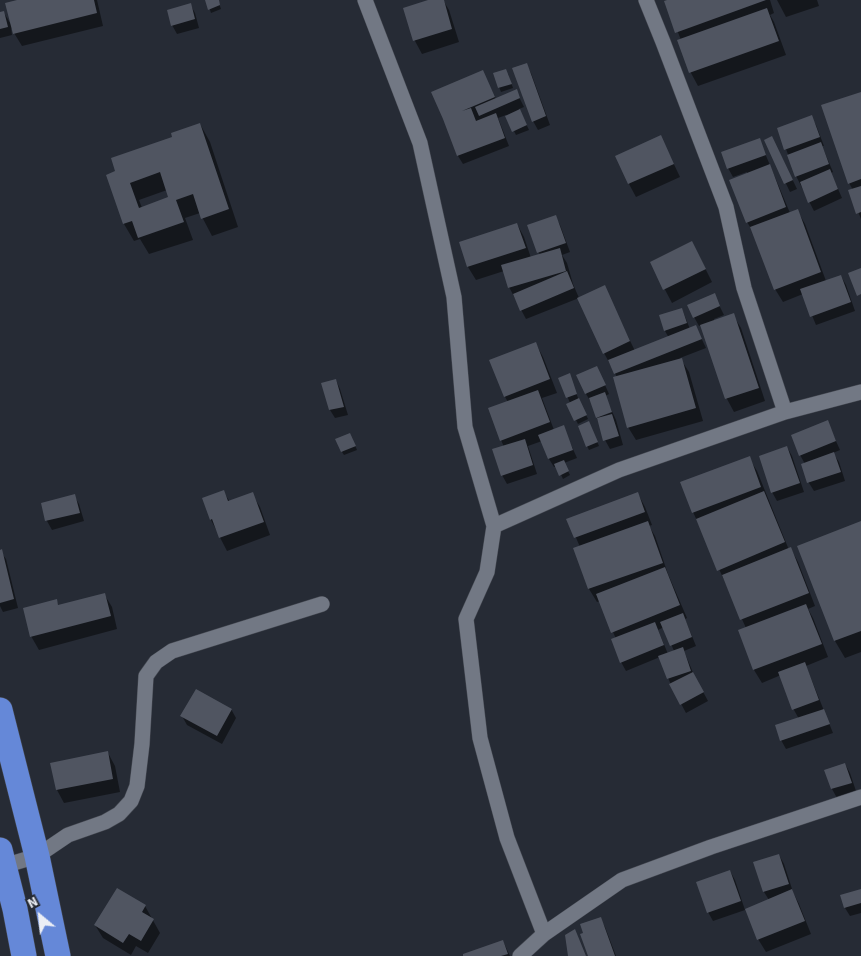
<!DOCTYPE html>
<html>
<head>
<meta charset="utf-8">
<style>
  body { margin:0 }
  #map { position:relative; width:861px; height:956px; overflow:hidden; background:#262b35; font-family:"Source Sans 3",sans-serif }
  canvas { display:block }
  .north { position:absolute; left:15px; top:891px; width:50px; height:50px; -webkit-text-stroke:4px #262b35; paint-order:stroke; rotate:332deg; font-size:14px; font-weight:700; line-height:20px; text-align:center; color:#ebeef5 }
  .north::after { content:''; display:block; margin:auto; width:18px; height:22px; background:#ebeef5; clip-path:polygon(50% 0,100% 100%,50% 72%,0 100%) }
</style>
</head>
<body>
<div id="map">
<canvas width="861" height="956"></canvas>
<div class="north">N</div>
</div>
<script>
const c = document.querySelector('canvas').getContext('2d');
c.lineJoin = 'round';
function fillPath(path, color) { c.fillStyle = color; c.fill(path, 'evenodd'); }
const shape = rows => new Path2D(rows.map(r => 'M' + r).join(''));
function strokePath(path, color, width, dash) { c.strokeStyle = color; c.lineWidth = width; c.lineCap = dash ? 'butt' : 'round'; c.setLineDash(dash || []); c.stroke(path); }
fillPath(shape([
  [22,0,97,0,103,26,22,46,11,28,12,35,0,38,0,14,4,13,12,26],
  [207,0,218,0,221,9,211,13],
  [432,0,443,0,449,10,459,42,422,54,415,41,405,9],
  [671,0,770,0,774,13,770,15,774,22,786,55,698,86,691,73,679,41,681,40,666,2],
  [777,0,817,0,819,6,786,17],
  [190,4,195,13,199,28,177,34,172,25],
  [526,64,531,73,550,125,538,130,533,121],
  [482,71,496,99,516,91,524,107,519,109,529,130,516,135,506,115,498,118,509,146,463,164,458,156,446,124],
  [494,74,508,74,513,88,501,92],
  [861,93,861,219,850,191,853,190,849,183],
  [811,117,816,125,824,146,822,146,833,172,831,173,842,198,814,211,796,176,786,149],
  [200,124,210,142,238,227,212,236,200,213,185,218,193,240,149,254,140,239,134,241,124,224,108,176],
  [167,190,170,198,142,208,139,200],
  [661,137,680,177,636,197,629,184],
  [772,137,797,189,790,192,765,140],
  [759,139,790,213,797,210,805,224,826,281,841,276,846,285,855,311,816,325,803,294,783,302,775,289,755,235,747,222,747,172,733,177,728,168],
  [555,216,560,225,570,252,562,255,567,263,573,284,579,298,526,319,509,287,504,271,476,280,468,267,461,243,517,224,524,237,531,258,540,255,528,226],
  [699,256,712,282,672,303,651,263],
  [604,287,635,351,669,338,665,331,682,309,690,329,696,327,706,348,680,358,689,372,703,421,636,440,628,427,617,377,604,353],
  [714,295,724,315,714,319,714,321,733,315,741,328,765,401,734,412,727,399,702,325,699,326,694,317],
  [536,344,543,357,557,393,542,398,554,430,563,427,577,458,564,463,570,475,563,479,557,466,554,467,549,459,542,441,528,446,537,474,507,484,502,475,504,447,501,440,508,402,505,397],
  [601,376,609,394,605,396,616,420,623,445,610,449,605,440,591,402,586,394],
  [560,378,571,379,578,398,588,419,578,424,568,404,570,403],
  [336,380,340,389,348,415,335,418,330,410,323,384],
  [827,421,840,450,833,453,839,462,845,481,814,491,809,483,802,464,805,464,800,455],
  [591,427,599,446,589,450,587,446],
  [352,438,357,450,344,455,342,452],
  [787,447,792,456,804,492,777,501,772,492],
  [749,458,757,471,789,550,791,549,798,562,815,606,808,609,813,618,828,657,806,666,833,733,786,749,781,740,799,719,794,710,781,675,762,683,754,670,739,631,746,628,693,512],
  [223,491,230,502,252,494,260,507,270,535,227,551,211,520,203,499],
  [638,494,645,507,652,525,649,526,655,536,668,574,687,618,685,619,696,646,684,651,694,675,708,701,686,713,671,685,660,657,626,671,621,662,616,639,600,601,597,602,589,589,575,549,580,547,568,519],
  [664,627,674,651,668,654,658,630],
  [74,496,79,504,84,521,52,530,47,521,42,504],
  [861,523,861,652,845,658,835,641,799,547],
  [0,551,6,559,18,608,3,612,0,606],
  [104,594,112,607,117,629,39,650,31,636,56,601,59,606],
  [231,709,236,718,222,744,187,725,182,716],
  [108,753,115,766,120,792,64,803,57,790],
  [845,764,850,773,856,791,837,798,832,789,826,771],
  [779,855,784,864,793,892,799,904,811,934,766,952,758,939,769,900,764,892,755,863],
  [730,871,735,880,745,910,713,921,708,912],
  [861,890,861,913,850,916,845,908],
  [145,906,160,933,148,953,136,946,131,955,103,938,95,925],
  [600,918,605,927,616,956,589,956],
  [503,941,510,956,465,956]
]), '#0007');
fillPath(shape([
  [17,0,94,0,97,13,13,34,5,3],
  [205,0,219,0,220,5,208,10],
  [428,0,444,0,452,29,413,41,403,8],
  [667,0,766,0,675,33,664,1],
  [191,3,195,19,171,26,167,10],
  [767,8,779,41,689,73,677,40],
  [4,11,8,27,0,29,0,12],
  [527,63,546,116,532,122,512,68],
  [506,69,512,84,498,88,493,73],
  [483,70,495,97,462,111,471,108,476,121,496,113,505,138,457,156,443,119,431,92],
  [517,89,520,98,479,116,475,107],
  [861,92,861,179,848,184,821,105],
  [520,109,527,125,512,132,505,116],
  [812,115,820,137,784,150,777,128],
  [200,123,229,209,201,219,193,194,176,200,184,222,138,238,132,221,123,224,106,175,115,171,111,158,172,137,171,133],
  [160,172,168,197,139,208,130,183],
  [661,135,674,164,628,184,615,156],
  [772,136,793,180,784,184,764,140],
  [760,138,766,155,727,169,721,152],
  [821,142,829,164,795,177,787,155],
  [770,164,786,207,746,223,729,180],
  [830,169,838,189,808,203,800,182],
  [861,186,861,212,856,214,848,190],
  [798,209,821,272,774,290,750,227],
  [556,215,566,243,537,253,527,225],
  [517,223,526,248,467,267,459,242],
  [692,241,706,269,663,290,650,262],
  [560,248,566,271,508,288,501,265],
  [861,268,861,294,857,296,848,273],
  [567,271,574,288,520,311,513,294],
  [841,275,851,302,810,317,800,289],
  [605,285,630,341,603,354,577,298],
  [715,293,720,306,693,318,687,305],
  [682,308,687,323,664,331,659,315],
  [734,313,759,388,725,399,700,325],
  [696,325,702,339,614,374,608,360],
  [536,342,550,379,504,397,489,360],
  [682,358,696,408,627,428,613,377],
  [597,366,606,385,585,394,576,375],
  [570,373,577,394,566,398,558,378],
  [336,379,344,407,329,410,321,383],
  [538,390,550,422,500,441,488,408],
  [605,392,612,412,596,418,589,398],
  [579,398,587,415,574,421,566,404],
  [612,414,619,436,603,441,597,418],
  [828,420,836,441,799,456,791,435],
  [589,421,598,442,586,447,578,426],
  [564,425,573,450,548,459,538,435],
  [350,433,356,446,341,452,335,439],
  [525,439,533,465,501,476,492,449],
  [787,446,800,483,771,493,759,456],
  [834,452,841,472,807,483,801,464],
  [750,456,761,487,692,513,680,482],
  [564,460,569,471,559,476,554,464],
  [224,490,228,501,253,492,264,522,219,538,212,519,210,520,202,498],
  [764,491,785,542,717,571,696,519],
  [638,492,645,512,574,538,566,519],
  [75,494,80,513,45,521,41,503],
  [648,521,663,563,588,589,573,548],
  [861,521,861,631,834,641,797,546],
  [791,547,809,593,740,620,722,575],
  [2,549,14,599,0,603,0,550],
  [665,567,680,605,611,633,596,594],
  [105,593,111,616,30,637,23,608,57,599,58,605],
  [806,604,822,644,753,670,738,630],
  [683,613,692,637,670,646,660,622],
  [655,622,664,645,620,663,611,639],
  [683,647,691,671,667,679,658,656],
  [805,662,819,700,792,710,778,672],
  [693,672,704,692,680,705,669,684],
  [196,689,232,709,217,736,180,716],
  [824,709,830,724,780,741,775,725],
  [108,751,113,779,56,790,50,763],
  [845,763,852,783,831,789,824,770],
  [779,854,789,884,763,892,753,862],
  [730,870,741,901,707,913,696,882],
  [117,888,146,905,142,912,154,919,141,941,129,934,123,943,94,925],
  [792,889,805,921,757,940,745,909],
  [861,889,861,903,844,908,840,895],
  [601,917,615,956,588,956,580,934,583,933,580,924],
  [575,929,586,956,568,956,565,935],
  [503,940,508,954,501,956,463,956,463,954]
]), '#505561');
const minor = shape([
  [365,0,420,143,454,297,465,427,494,526,487,572,466,619,480,738,507,838,544,934],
  [646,0,663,42,726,207,744,288,785,412],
  [494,526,619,470,785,412,861,392],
  [0,867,37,856,68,835,105,822,119,814,131,801,137,786,142,744,146,676,156,662,172,651,322,604],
  [520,956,544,934,622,880,711,847,861,797]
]);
const trunk = shape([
  [0,710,37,856,58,956],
  [0,850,15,909,24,956]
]);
strokePath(minor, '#444851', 16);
strokePath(trunk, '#444851', 26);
strokePath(minor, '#727884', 15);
strokePath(trunk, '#6588d8', 25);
</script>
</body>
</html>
